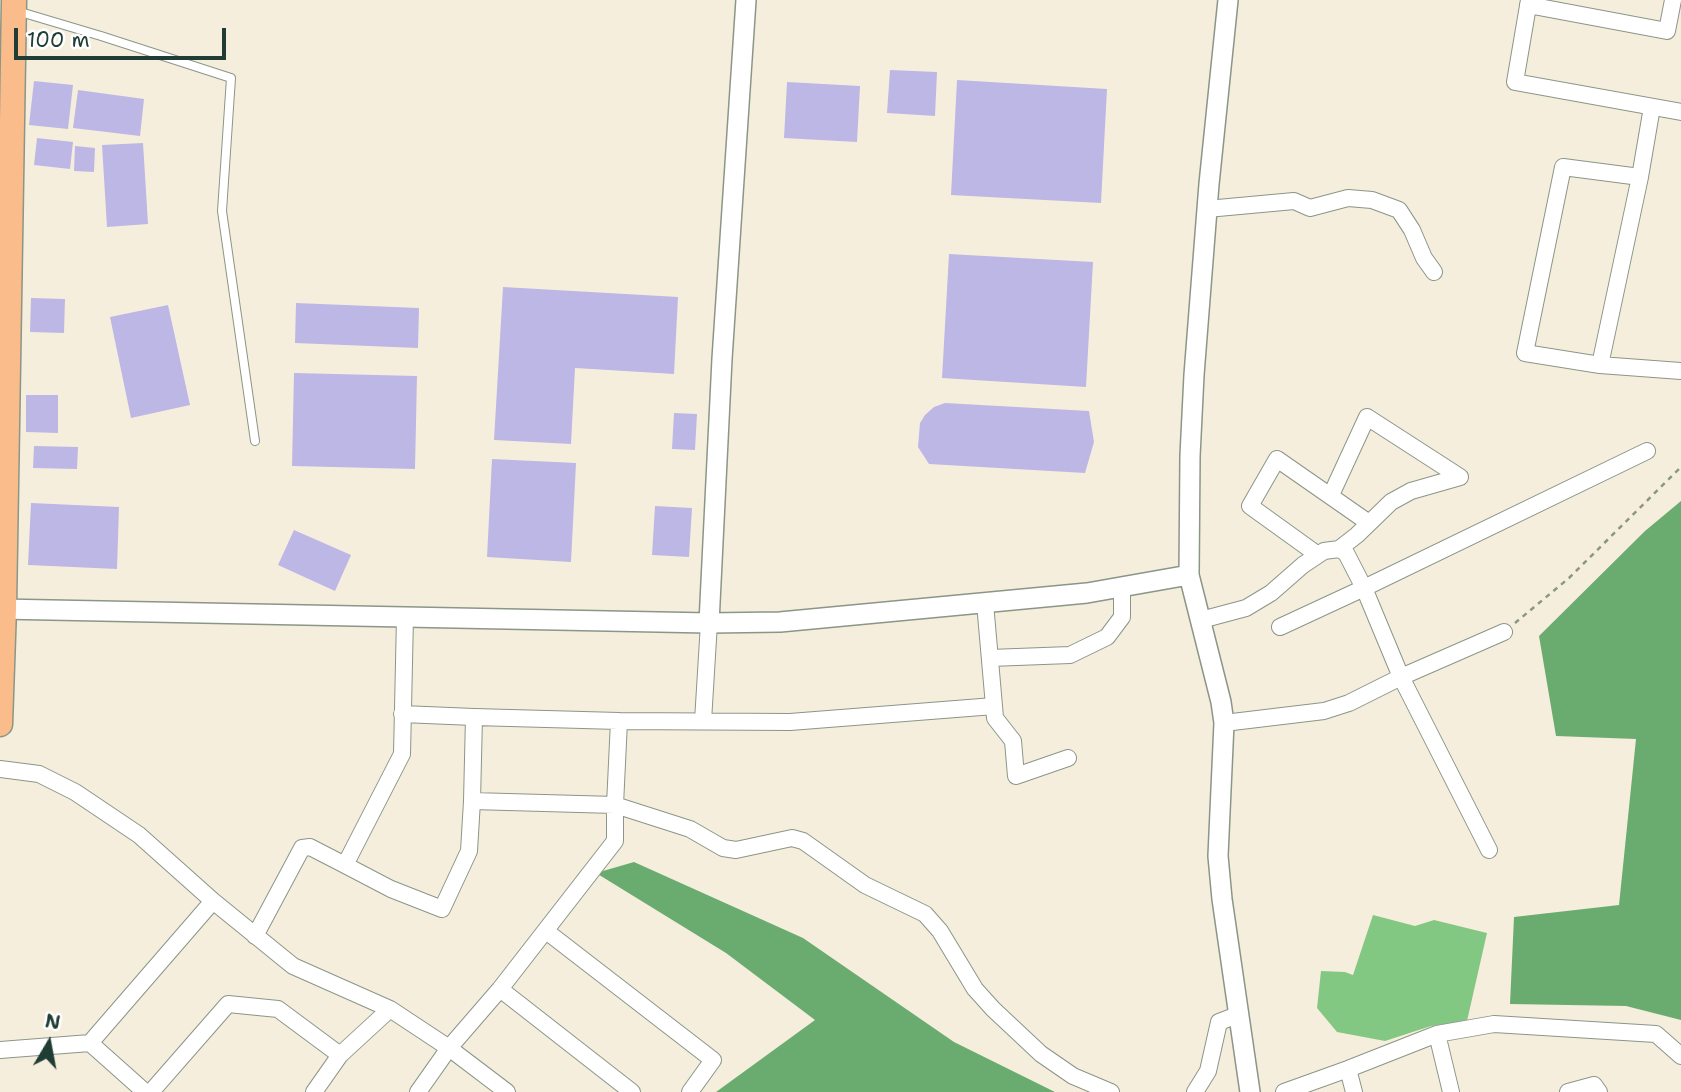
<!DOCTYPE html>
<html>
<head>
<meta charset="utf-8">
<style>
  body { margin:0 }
  #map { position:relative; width:1681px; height:1092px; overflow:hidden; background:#f6eedd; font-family:"Shantell Sans",sans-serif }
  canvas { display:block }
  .north { position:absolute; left:14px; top:1008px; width:70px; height:70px; -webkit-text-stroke:5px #fff; paint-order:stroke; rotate:10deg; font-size:19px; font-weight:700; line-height:28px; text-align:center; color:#1f3d34 }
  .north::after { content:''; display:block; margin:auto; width:24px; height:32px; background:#1f3d34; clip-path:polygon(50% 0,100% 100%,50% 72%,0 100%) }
  .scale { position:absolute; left:14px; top:28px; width:212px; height:32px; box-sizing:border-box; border:4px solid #1f3d34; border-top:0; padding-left:9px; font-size:21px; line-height:24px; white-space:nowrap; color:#1f3d34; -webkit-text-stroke:5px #fff; paint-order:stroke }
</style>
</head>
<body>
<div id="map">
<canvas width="1681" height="1092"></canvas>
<div class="north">N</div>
<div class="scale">100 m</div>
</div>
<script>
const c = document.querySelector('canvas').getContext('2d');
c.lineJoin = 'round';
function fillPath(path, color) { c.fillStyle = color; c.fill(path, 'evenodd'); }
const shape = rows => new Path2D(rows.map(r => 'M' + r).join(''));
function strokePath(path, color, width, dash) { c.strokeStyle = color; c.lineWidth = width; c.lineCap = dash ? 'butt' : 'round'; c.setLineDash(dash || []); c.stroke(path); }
fillPath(shape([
  [1373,915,1415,926,1434,920,1487,933,1467,1021,1431,1026,1385,1041,1337,1032,1317,1008,1321,971,1345,972,1353,975]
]), '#83c882');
fillPath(shape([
  [1681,501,1681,1020,1626,1006,1510,1004,1514,917,1619,905,1636,739,1556,736,1539,636,1645,531],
  [634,862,803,938,954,1042,1055,1092,716,1092,815,1020,726,953,596,873]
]), '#6aac70');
fillPath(shape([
  [890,70,937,72,935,116,887,113],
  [957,80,1107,89,1101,203,951,195],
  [34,81,73,85,68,129,29,125],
  [787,82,860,86,857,142,784,138],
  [78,90,144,99,140,136,73,128],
  [37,138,73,142,70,169,34,165],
  [143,143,148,224,107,227,102,145],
  [75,146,95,148,94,172,74,171],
  [949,254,1093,262,1086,387,942,378],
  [503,287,678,297,674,374,575,368,571,444,494,440],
  [31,298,65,299,64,333,30,332],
  [296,303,419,308,418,348,295,343],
  [168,305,190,405,131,418,110,317],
  [294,373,417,376,415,469,292,466],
  [26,395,58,395,58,433,26,432],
  [945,403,1089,411,1094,442,1085,473,929,464,918,447,920,423,925,415,934,407],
  [674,413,697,414,695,450,672,449],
  [34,446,78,447,77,469,33,468],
  [492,459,576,463,571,562,487,557],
  [31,503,119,507,117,569,28,565],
  [655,506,692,508,689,557,652,555],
  [294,530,351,555,335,591,278,565]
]), '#bdb7e6');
const service = shape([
  [17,11,101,36,231,78,222,211,255,441]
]);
const minor = shape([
  [1529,0,1515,82,1681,112],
  [1528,5,1667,31,1673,0],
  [1640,177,1563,167,1525,353,1600,365,1681,371],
  [1207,209,1294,201,1310,208,1348,198,1372,200,1399,210,1412,230,1424,258,1434,272],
  [1600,365,1640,177,1652,107],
  [1331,495,1367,417,1460,477],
  [1339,549,1357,535,1391,502,1411,491,1460,477],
  [1318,555,1250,506,1277,459,1369,523],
  [1201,620,1246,608,1271,593,1303,565,1324,551,1339,549,1346,553,1364,588,1401,677,1489,850],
  [1280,627,1364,588,1647,451],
  [990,658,1070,655,1107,637,1122,617,1122,587],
  [994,706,995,718,1013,741,1016,776,1068,758],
  [402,714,474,717,619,721,790,722,994,706,985,603],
  [474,717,472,801,615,805,690,829,723,848,736,850,792,838,803,841,865,885,925,914,940,931,975,989,993,1009,1041,1054,1073,1076,1111,1092],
  [703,721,709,623],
  [1224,723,1324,711,1349,703,1401,677,1504,632],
  [0,769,39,774,75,792,139,835,213,901,293,966,390,1009,449,1048,507,1092],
  [345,865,391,889,442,909,469,851,472,801],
  [546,931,713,1060,690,1092],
  [255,936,302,848,310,847,345,865,402,754,405,617],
  [500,989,632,1092],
  [1437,1034,1451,1092],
  [90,1043,145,1092],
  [0,1050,90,1043,213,901],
  [1348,1069,1354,1092],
  [151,1092,228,1004,278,1009,340,1055],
  [314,1092,340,1055,390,1009],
  [418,1092,449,1048,500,989,615,841,615,805,619,721],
  [1195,1092,1208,1071,1219,1022,1240,1014],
  [1284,1092,1348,1069,1437,1034,1494,1024,1656,1034,1681,1056],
  [1568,1092,1594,1085,1599,1092]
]);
const tertiary = shape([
  [1228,0,1209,184,1194,375,1190,456,1189,575,1221,702,1224,723,1218,856,1222,899,1250,1092],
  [0,609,709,623,780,622,1087,593,1189,575],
  [709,623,722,359,746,0]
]);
const trunk = shape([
  [0,724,4,608,14,0]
]);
strokePath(service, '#8a9688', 10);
strokePath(minor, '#8a9688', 18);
strokePath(tertiary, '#8a9688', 22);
strokePath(trunk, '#8a9688', 27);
strokePath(shape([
  [1515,623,1569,578,1681,467]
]), '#8a9688', 2.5, [5, 5]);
strokePath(service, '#fff', 8);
strokePath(minor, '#fff', 16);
strokePath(tertiary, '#fff', 19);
strokePath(trunk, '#f9bc8a', 24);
</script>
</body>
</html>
